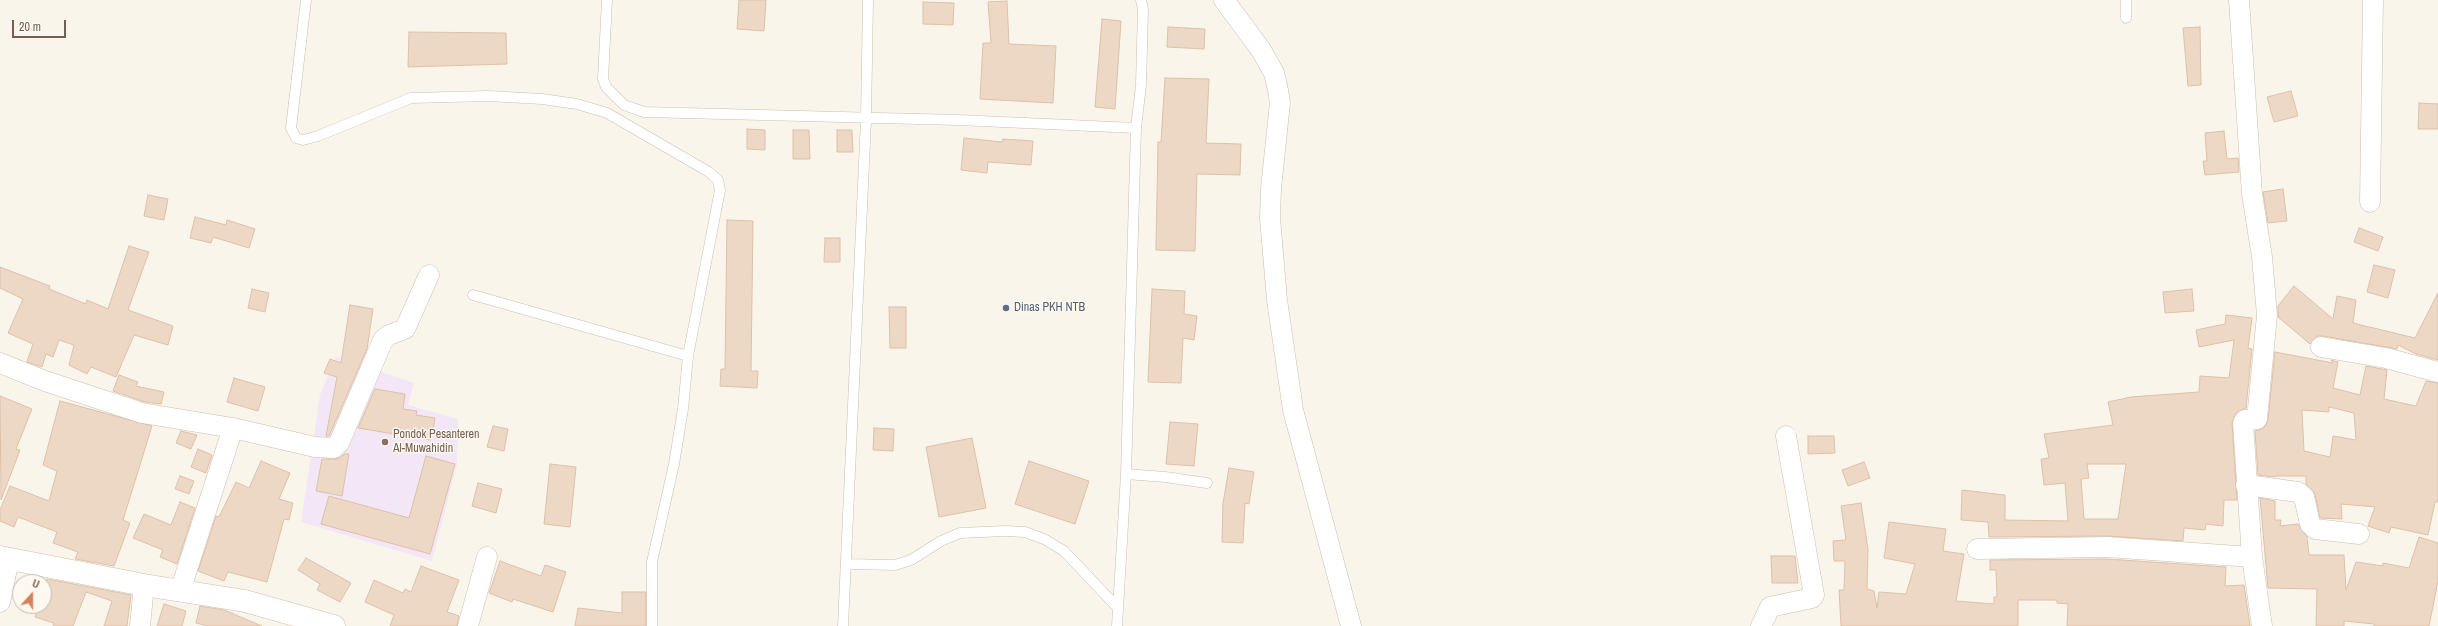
<!DOCTYPE html>
<html>
<head>
<meta charset="utf-8">
<style>
  body { margin:0 }
  #map { position:relative; width:2438px; height:626px; overflow:hidden; background:#faf5ea; font-family:"Archivo Narrow",sans-serif }
  canvas { display:block }
  .north { position:absolute; left:12px; top:574px; width:40px; height:40px; box-sizing:border-box; background:#fdf9f0; border:1px solid #c6bbb0; border-radius:50%; rotate:21deg; font-size:11px; font-weight:700; line-height:16px; text-align:center; color:#735f50 }
  .north::after { content:''; display:block; margin:auto; width:14px; height:18px; background:#d6825d; clip-path:polygon(50% 0,100% 100%,50% 72%,0 100%) }
  .scale { position:absolute; left:12px; top:20px; width:54px; height:18px; box-sizing:border-box; border:2px solid #735f50; border-top:0; padding-left:5px; font-size:12px; line-height:14px; white-space:nowrap; color:#735f50; -webkit-text-stroke:3px #fdf9f0; paint-order:stroke }
</style>
</head>
<body>
<div id="map">
<canvas width="2438" height="626"></canvas>
<div class="north">U</div>
<div class="scale">20 m</div>
</div>
<script>
const c = document.querySelector('canvas').getContext('2d');
c.lineJoin = 'round';
function fillPath(path, color) { c.fillStyle = color; c.fill(path, 'evenodd'); }
const shape = rows => new Path2D(rows.map(r => 'M' + r).join(''));
function strokePath(path, color, width, dash) { c.strokeStyle = color; c.lineWidth = width; c.lineCap = dash ? 'butt' : 'round'; c.setLineDash(dash || []); c.stroke(path); }
function label(font, color, halo, rows, align = 'center') {
  c.font = font + ' "Archivo Narrow",sans-serif'; c.lineWidth = 3; c.setLineDash([]); c.textBaseline = 'middle'; c.strokeStyle = halo; c.fillStyle = color; for (const [text, x, y, turn = 0] of rows) {
    c.save(); c.translate(x, y); c.rotate((+turn || 0) * Math.PI / 180); c.textAlign = isNaN(turn) ? turn : align; if (halo) c.strokeText(text, 0, 0); c.fillText(text, 0, 0); c.restore();
  }
}
fillPath(shape([
  [336,357,414,383,408,405,458,419,457,464,432,561,301,522,320,395]
]), '#f2e6f7');
const building = shape([
  [739,0,766,0,764,31,737,29,739,0],
  [1007,1,1009,44,1056,46,1053,103,980,99,983,43,991,43,988,2,1007,1],
  [923,2,954,3,953,25,923,24,923,2],
  [1102,19,1121,21,1115,109,1095,107,1102,19],
  [1168,27,1205,29,1204,49,1167,47,1168,27],
  [2200,27,2201,85,2188,86,2183,28,2200,27],
  [409,32,506,33,507,64,408,67,409,32],
  [1165,78,1209,79,1206,143,1241,144,1240,175,1197,174,1195,251,1156,250,1158,142,1161,142,1165,78],
  [2291,91,2298,116,2274,122,2267,97,2291,91],
  [2419,103,2438,104,2438,129,2418,129,2419,103],
  [747,129,765,130,765,150,747,149,747,129],
  [793,130,809,130,810,159,793,159,793,130],
  [837,130,852,130,853,152,837,152,837,130],
  [2224,131,2227,159,2238,158,2239,172,2205,175,2203,161,2207,161,2205,133,2224,131],
  [964,138,1002,142,1003,139,1033,141,1031,165,988,162,987,173,961,170,964,138],
  [2283,189,2287,221,2268,223,2263,192,2283,189],
  [148,195,168,199,164,220,144,216,148,195],
  [195,217,226,225,227,220,255,229,249,248,213,237,211,243,190,238,195,217],
  [727,220,753,221,751,371,758,371,757,388,720,386,721,369,725,369,727,220],
  [2359,228,2383,237,2378,251,2354,242,2359,228],
  [825,238,840,238,840,262,824,262,825,238],
  [129,246,149,252,128,310,173,326,168,345,134,335,116,377,91,367,87,374,69,365,74,345,59,340,53,357,46,354,42,367,27,362,33,344,8,333,23,299,0,288,0,267,50,286,49,289,86,304,87,300,108,309,129,246],
  [2374,265,2395,270,2388,298,2367,292,2374,265],
  [2294,286,2333,319,2337,296,2356,300,2353,323,2415,338,2438,293,2438,360,2416,354,2398,345,2397,349,2323,336,2317,336,2310,344,2278,317,2278,306,2294,286],
  [252,289,269,293,265,312,248,308,252,289],
  [1152,289,1185,291,1184,314,1197,316,1194,340,1183,338,1181,383,1148,382,1152,289],
  [2192,289,2194,311,2165,313,2163,292,2192,289],
  [350,305,373,309,367,349,329,436,326,436,337,377,324,373,330,359,341,363,350,305],
  [889,307,906,307,906,348,890,348,889,307],
  [2226,315,2252,318,2248,348,2252,349,2246,408,2236,413,2232,423,2237,500,2224,500,2223,526,2206,524,2205,530,2184,528,2183,541,2107,536,1989,537,1988,522,1961,520,1962,490,2005,495,2005,520,2068,521,2065,483,2044,485,2041,459,2049,458,2044,434,2113,425,2108,402,2131,397,2199,392,2200,376,2229,378,2234,340,2199,347,2196,330,2225,324,2226,315],
  [2087,464,2126,464,2118,519,2084,519,2081,479,2089,478,2087,464],
  [2275,352,2333,363,2331,360,2338,362,2333,388,2360,395,2366,366,2387,370,2384,399,2416,406,2426,381,2438,383,2438,502,2435,502,2428,535,2391,527,2389,533,2368,526,2375,507,2341,504,2342,519,2320,518,2315,494,2306,484,2306,476,2276,476,2275,477,2258,475,2255,431,2263,429,2268,420,2275,352],
  [2329,407,2354,413,2356,440,2333,436,2330,457,2304,451,2302,410,2329,412,2329,407],
  [119,375,138,382,136,386,164,392,161,404,145,402,113,391,119,375],
  [234,378,265,387,258,411,227,402,234,378],
  [375,389,405,394,403,409,417,411,416,415,435,418,431,440,358,428,375,389],
  [0,396,32,409,16,449,20,450,1,500,0,396],
  [60,401,152,426,123,520,130,523,114,566,75,559,78,552,53,543,57,532,18,517,14,527,0,521,0,510,10,486,49,501,57,471,43,465,60,401],
  [1170,422,1198,424,1194,466,1166,464,1170,422],
  [493,426,508,429,504,451,487,447,493,426],
  [874,428,894,429,893,451,873,450,874,428],
  [181,431,197,435,191,449,176,443,181,431],
  [1808,436,1834,436,1835,453,1808,454,1808,436],
  [972,438,986,508,939,517,926,447,972,438],
  [198,449,212,455,206,473,191,467,198,449],
  [345,454,349,454,342,496,316,491,322,459,338,459,345,454],
  [426,456,455,464,430,554,321,524,329,496,409,518,426,456],
  [261,461,290,473,279,499,293,503,289,520,284,519,267,582,228,572,224,581,198,571,216,516,219,517,236,482,249,488,261,461],
  [1029,461,1089,481,1075,524,1015,504,1029,461],
  [1864,462,1870,478,1848,486,1842,470,1864,462],
  [550,464,576,467,570,527,544,524,550,464],
  [1229,468,1254,472,1249,504,1245,503,1243,543,1222,542,1223,503,1229,468],
  [180,476,194,481,189,494,175,489,180,476],
  [478,483,502,489,496,513,472,506,478,483],
  [2260,498,2275,501,2275,520,2281,520,2280,526,2298,524,2307,537,2309,555,2344,555,2346,590,2356,562,2383,566,2383,563,2409,568,2419,537,2438,543,2438,581,2429,626,2374,626,2374,624,2344,621,2344,626,2316,626,2317,589,2268,588,2260,498],
  [180,502,195,508,177,564,160,557,163,550,133,538,144,514,171,525,180,502],
  [1861,503,1868,549,1867,589,1874,591,1877,608,1879,592,1906,594,1915,564,1884,558,1889,522,1946,529,1943,551,1964,554,1956,601,1994,604,1994,597,1997,597,1996,570,1990,570,1990,560,2107,559,2226,567,2225,586,2244,585,2250,626,2067,626,2068,604,2057,603,2057,600,2018,600,2018,626,1841,626,1839,590,1844,590,1845,561,1834,561,1833,541,1846,540,1841,506,1861,503],
  [1771,556,1795,556,1798,583,1772,583,1771,556],
  [306,558,351,583,340,602,317,590,320,584,298,570,306,558],
  [500,561,541,576,545,565,566,572,553,612,513,599,512,602,489,593,500,561],
  [421,566,459,580,447,612,459,616,457,626,390,626,394,615,365,602,374,580,403,593,405,589,411,592,421,566],
  [47,579,131,595,127,626,104,626,112,601,86,592,73,626,53,626,54,623,35,617,39,606,44,606,44,589,47,579],
  [622,592,646,592,646,626,575,626,578,608,622,613,622,592],
  [164,604,186,611,182,626,157,626,164,604],
  [200,606,224,610,262,626,208,626,196,623,200,606]
]);
fillPath(building, '#edd8c5');
strokePath(building, '#dec0a7', 1);
const lane = shape([
  [306,0,291,128,296,138,303,140,318,136,411,98,489,96,542,99,577,104,607,113,709,172,718,180,720,190,688,356,683,409,674,464,652,562,652,626],
  [607,0,603,79,606,87,624,105,644,112,958,120,1136,128],
  [2126,18,2126,0],
  [473,295,688,356],
  [1126,474,1165,477,1207,483],
  [847,564,895,565,911,560,941,541,960,533,1005,531,1025,532,1044,539,1064,551,1117,607],
  [843,626,866,119,868,0],
  [1117,626,1126,474,1136,128,1141,85,1143,9,1141,0]
]);
const street = shape([
  [1224,0,1261,50,1274,73,1278,90,1280,103,1271,188,1270,218,1277,300,1293,410,1351,626],
  [2239,0,2252,194,2262,257,2267,315,2257,419,2245,420,2243,423,2252,557,2262,626],
  [2370,202,2373,0],
  [2321,347,2386,358,2438,372],
  [0,363,45,381,142,413,233,428,315,447,334,448,339,443,383,340,389,335,405,329,429,275],
  [2246,485,2298,492,2304,497,2310,524,2315,529,2359,534],
  [1977,549,2107,547,2252,557],
  [180,591,233,428],
  [0,602,9,559],
  [140,626,144,585],
  [468,626,487,557],
  [1761,626,1770,607,1812,598,1814,595,1786,436]
]);
const secondary = shape([
  [0,557,144,585,245,601,334,626]
]);
strokePath(lane, '#ccbeb1', 11);
strokePath(street, '#ccbeb1', 21);
strokePath(secondary, '#cebfaf', 23);
strokePath(lane, '#fff', 10);
strokePath(street, '#fff', 20);
strokePath(secondary, '#fff', 22);
for (const [x, y, r, color] of [
  [1006,308,4,"#5c6f8a"],
  [385,442,4,"#8d6e63"]
]) { const dot = new Path2D(); dot.arc(x, y, r, 0, 2 * Math.PI); c.fillStyle = color; c.fill(dot); strokePath(dot, '#fdf9f0', 1.5); }
label('12px', '#4e5e75', '#fdf9f0', [
  ["Dinas PKH NTB",1014,308]
], 'left');
label('12px', '#785e54', '#fdf9f0', [
  ["Pondok Pesanteren",393,435],
  ["Al-Muwahidin",393,449]
], 'left');
</script>
</body>
</html>
